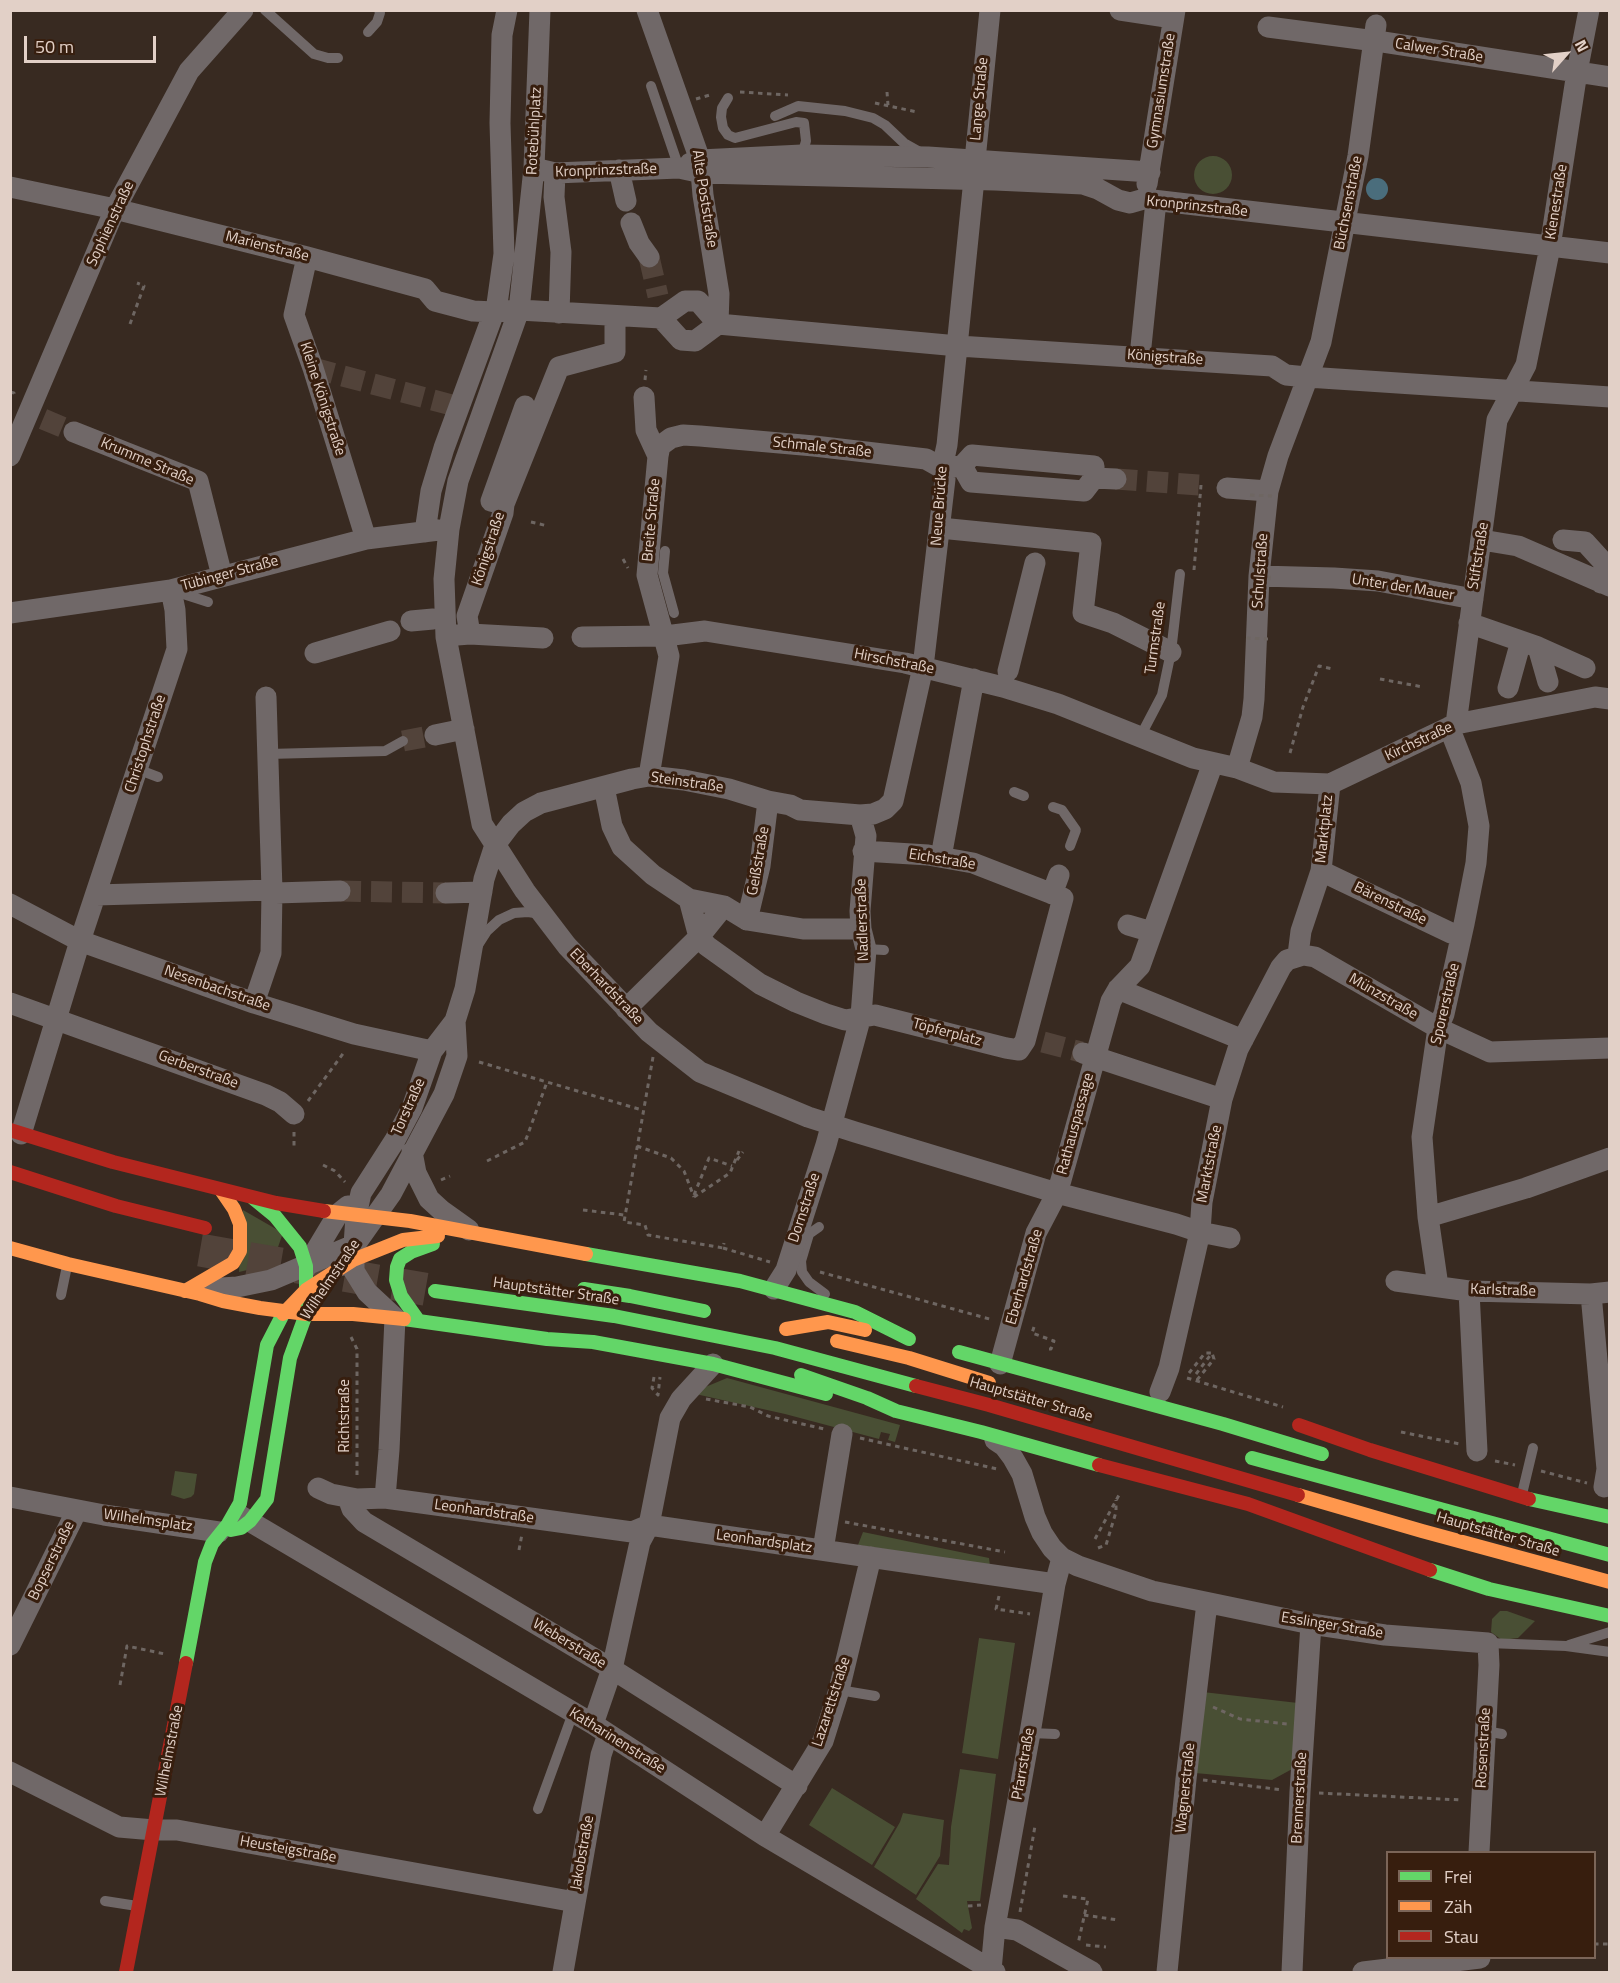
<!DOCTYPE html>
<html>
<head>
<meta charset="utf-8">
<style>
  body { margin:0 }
  #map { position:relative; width:1620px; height:1983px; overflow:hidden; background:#382a21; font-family:"Titillium Web",sans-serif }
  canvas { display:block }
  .frame { position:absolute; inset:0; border:12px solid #e2d0c7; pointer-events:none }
  .legend { position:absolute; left:1386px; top:1851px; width:210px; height:108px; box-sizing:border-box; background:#371e0e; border:2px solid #7b6558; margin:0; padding:8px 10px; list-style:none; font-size:18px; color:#e2d0c7 }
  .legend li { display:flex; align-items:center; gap:12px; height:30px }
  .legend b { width:30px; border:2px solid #7b6558 }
  .north { position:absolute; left:1536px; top:24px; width:60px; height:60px; -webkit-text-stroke:4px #371e0e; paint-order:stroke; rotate:63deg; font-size:16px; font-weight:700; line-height:24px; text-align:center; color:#e2d0c7 }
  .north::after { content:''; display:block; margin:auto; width:21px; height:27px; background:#e2d0c7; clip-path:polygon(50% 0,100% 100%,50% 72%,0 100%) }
  .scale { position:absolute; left:24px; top:36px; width:132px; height:27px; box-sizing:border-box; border:3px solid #e2d0c7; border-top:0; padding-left:8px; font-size:18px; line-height:21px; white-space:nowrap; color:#e2d0c7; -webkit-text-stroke:4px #371e0e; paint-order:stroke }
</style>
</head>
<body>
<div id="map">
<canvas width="1620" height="1983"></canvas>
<div class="frame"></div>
<ul class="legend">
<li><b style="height:8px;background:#63d668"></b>Frei</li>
<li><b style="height:8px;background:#ff974d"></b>Zäh</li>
<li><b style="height:8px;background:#b3261e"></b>Stau</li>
</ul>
<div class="north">N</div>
<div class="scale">50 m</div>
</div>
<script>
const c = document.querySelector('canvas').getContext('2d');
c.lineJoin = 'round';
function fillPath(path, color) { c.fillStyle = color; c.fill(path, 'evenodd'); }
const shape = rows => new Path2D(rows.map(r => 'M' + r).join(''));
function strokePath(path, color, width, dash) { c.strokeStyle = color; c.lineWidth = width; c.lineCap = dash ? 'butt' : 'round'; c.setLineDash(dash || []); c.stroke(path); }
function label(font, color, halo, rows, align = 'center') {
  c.font = font + ' "Titillium Web",sans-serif'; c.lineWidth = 6; c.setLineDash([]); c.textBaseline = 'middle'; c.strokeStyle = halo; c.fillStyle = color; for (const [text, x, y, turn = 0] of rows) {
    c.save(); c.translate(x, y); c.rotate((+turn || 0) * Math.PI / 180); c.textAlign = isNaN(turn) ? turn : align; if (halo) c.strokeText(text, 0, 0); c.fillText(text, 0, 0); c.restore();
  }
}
fillPath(shape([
  '1194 175a19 19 0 1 1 38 0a19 19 0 1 1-38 0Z',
  [243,1210,283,1233,272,1264,239,1272],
  [727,1378,900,1425,895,1442,888,1440,890,1434,881,1432,879,1439,785,1414,691,1393],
  [175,1471,197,1474,194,1494,191,1497,184,1499,171,1495],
  [863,1532,989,1558,990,1566,858,1545],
  [1500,1611,1507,1611,1535,1621,1518,1638,1502,1640,1491,1632,1492,1619],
  [979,1638,1015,1643,998,1759,962,1753],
  [1203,1692,1298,1703,1294,1768,1272,1780,1195,1773],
  [960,1769,996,1774,980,1901,967,1901,972,1928,969,1931,964,1929,962,1933,916,1899,938,1864,949,1865,951,1827],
  [832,1788,895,1827,872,1865,809,1825],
  [903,1813,944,1820,940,1856,916,1895,874,1867,900,1822]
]), '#494f34');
fillPath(shape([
  '1366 189a11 11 0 1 1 22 0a11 11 0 1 1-22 0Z'
]), '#4a6d7c');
strokePath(shape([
  [649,257,658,296],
  [313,368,459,407],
  [43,419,74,432],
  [1116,479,1199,485],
  [403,741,435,735],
  [340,891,446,893],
  [1043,1042,1081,1052]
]), '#52433a', 21, [21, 10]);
strokePath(shape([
  [200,1250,435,1291]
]), '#52433a', 33, [33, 16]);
strokePath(shape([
  [740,92,788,95],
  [887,92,888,105],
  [696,99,713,94],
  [875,103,917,112],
  [130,324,144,286,137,283],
  [645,380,646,370],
  [10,392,14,393,12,397],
  [531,522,548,526],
  [623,559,628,568],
  [1194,570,1201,485],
  [1380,679,1423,687],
  [1290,753,1303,707,1319,666,1333,669],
  [653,1057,624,1222,645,1225,648,1235,723,1248,724,1243],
  [479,1062,642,1110],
  [308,1101,345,1051],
  [294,1132,294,1148],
  [637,1146,671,1158,684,1171,694,1197],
  [737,1160,743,1152],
  [487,1161,525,1142,547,1082],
  [323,1165,335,1171,345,1182],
  [441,1180,450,1176],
  [694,1195,709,1158,732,1166],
  [694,1197,730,1173,739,1151],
  [583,1210,624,1215],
  [723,1248,770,1262],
  [820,1272,993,1320],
  [1034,1327,1032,1333,1054,1341,1051,1349,1049,1349],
  [351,1337,357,1349,357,1479],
  [1189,1373,1205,1353,1212,1353],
  [1196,1374,1212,1353],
  [654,1377,652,1388,658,1395,660,1377],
  [1187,1378,1283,1407],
  [1197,1380,1214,1359,1212,1353],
  [706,1399,750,1407,768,1416,824,1429],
  [1401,1432,1460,1444],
  [860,1438,997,1469],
  [1495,1461,1515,1465],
  [1541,1471,1587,1483],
  [845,1522,1005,1552],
  [1095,1539,1119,1495],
  [1098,1548,1106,1545,1116,1512,1116,1500],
  [519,1550,522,1534],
  [999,1596,996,1609,1030,1614],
  [120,1685,127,1646,165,1654],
  [1213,1707,1240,1719,1287,1724],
  [1203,1780,1283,1790],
  [1319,1793,1462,1800],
  [1063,1896,1088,1899,1078,1944],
  [968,1906,981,1905],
  [1020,1912,1035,1826],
  [1084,1915,1118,1920],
  [1594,1944,1610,1944],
  [1086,1945,1106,1947]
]), '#6e6662', 3, [4.5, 4.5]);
strokePath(shape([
  [265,10,314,54,328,58,338,58],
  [368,32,377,22,380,13,379,10],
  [651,86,679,168],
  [728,98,722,108,721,117,723,128,728,135,735,138,796,122,804,123,806,141,802,155,803,158],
  [775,116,798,106,845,111,873,118,885,125,904,143,920,152],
  [665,551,663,573,674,613],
  [177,592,208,602],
  [1140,737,1162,695,1171,652,1180,574],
  [268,754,385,751,403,741],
  [137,769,158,777],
  [1014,792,1024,796],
  [1053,807,1062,810,1076,830,1070,846],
  [478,945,487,931,499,920,514,913,528,912,541,914],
  [866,949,884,950],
  [819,1227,809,1234,801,1261,802,1272,809,1282,825,1294],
  [61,1295,67,1266],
  [1522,1494,1533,1448],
  [1488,1643,1566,1646,1610,1652],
  [1569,1645,1610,1632],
  [839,1690,875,1696],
  [1485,1731,1502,1734],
  [1030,1733,1055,1734],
  [538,1809,573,1713],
  [105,1901,137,1906]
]), '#706868', 10);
strokePath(shape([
  [540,10,534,168,519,310,458,481,449,529,444,579,446,637,482,824,525,891,567,946,649,1032,700,1072,808,1117,855,1132,1057,1193,1176,1224,1200,1232,1230,1238],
  [647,10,700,160,703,195,719,294,718,324],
  [1120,10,1173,18],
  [1268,27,1383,42,1610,77],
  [975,160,990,10],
  [690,163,700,160,802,155,928,157,1150,172],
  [534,168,555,173,679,168,702,173,995,180,1083,184,1098,189,1118,200,1130,203,1144,199,1610,253],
  [619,170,626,201],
  [555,173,554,197,561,252,559,313],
  [1147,184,1175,10],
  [10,187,115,209,307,257,425,289,435,301,473,311,494,312,519,310,661,318,681,340,695,341,718,324,958,346,1272,366,1286,375,1307,377,1610,397],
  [631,223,639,243,649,257],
  [307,257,294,315,313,368,366,539],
  [661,318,685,301,698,301,718,324],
  [1140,356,1156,201],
  [644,397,646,430,658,456],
  [74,432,198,481,222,576],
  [10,456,115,209,189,71,243,10],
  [962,466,972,455,1094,466,1094,478],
  [942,468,962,466,971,482,1084,491,1094,478],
  [1094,478,1116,479],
  [1227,488,1268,491],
  [495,502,491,501,525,406],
  [940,528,1091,543,1083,613,1113,623,1171,652],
  [425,532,431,491,444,448,497,304,504,254,500,123,502,35,507,10],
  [1482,540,1518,546,1610,586],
  [1563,540,1585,542,1605,564,1601,583],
  [1259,576,1334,578,1378,581,1473,599],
  [10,613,171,590,366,539,439,530],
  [411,621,433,619],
  [1469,623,1538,647,1585,668],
  [470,634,467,616,503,513,504,504,559,367,615,352,615,316],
  [457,635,470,634,543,638],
  [582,637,665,636,705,631,905,663,1003,687,1058,704,1193,758,1237,768,1274,782,1330,784,1456,724,1595,697,1610,699],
  [1538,647,1548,682],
  [315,653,390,631],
  [1008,671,1035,563],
  [1508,688,1521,641],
  [1456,724,1497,420,1526,365,1550,247,1577,72,1589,10],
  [435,735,464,729],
  [1237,768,1252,717,1254,699,1259,576,1268,491,1278,456,1321,342,1358,156,1376,25],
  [649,776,669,656,647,575,658,456,660,446,671,438,683,435,700,436,814,446,926,459,942,468],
  [604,787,612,826,622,847,653,875,689,899,724,906,747,920,803,929,861,929],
  [941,857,974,679],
  [1321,871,1451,933,1461,935],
  [446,893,482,892],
  [1052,894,1059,875],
  [96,895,272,890,276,893,340,891],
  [689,899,699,937,724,906],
  [10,904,80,941,254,1003,354,1034,432,1051],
  [747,920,760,866,768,801],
  [1128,925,1152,932],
  [1298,955,1301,931,1321,871,1330,784],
  [1118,989,1243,1040],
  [10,1003,266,1095,280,1102,294,1114],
  [254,1003,271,953,272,890,266,697],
  [626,1009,699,937,707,946,760,984,796,1002,826,1014,845,1020,875,1015,1006,1048,1019,1050,1025,1041,1063,898,973,863,928,855,863,851],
  [1083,1053,1222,1099],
  [21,1134,80,941,177,649,175,610,171,590],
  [412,1152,416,1173,429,1199,441,1210,469,1230],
  [1428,1217,1526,1188,1610,1158],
  [340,1266,391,1194,444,1094,457,1056,455,1021,465,989,484,879,495,845,511,824,524,812,541,803,632,779,649,776,684,780,729,789,768,801,790,805,800,810,860,815,873,814,885,809,893,801,923,667,945,479,942,468,947,445,974,179],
  [305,1269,338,1214,348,1206],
  [1396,1281,1469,1291,1591,1294,1610,1292],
  [1438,1286,1428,1217,1422,1137,1438,1028,1444,1014,1464,924,1476,863,1479,826,1471,783,1449,727],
  [206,1289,237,1287,271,1280,354,1245],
  [774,1289,786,1270,826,1145,861,1016,866,949,861,929,860,911,866,836,860,815],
  [1469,1291,1477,1451],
  [1591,1294,1607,1469,1604,1487],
  [1000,1364,1036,1233,1057,1193,1061,1180,1111,1001,1118,989,1140,966,1213,763],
  [1160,1392,1169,1368,1200,1232,1202,1202,1222,1099,1238,1049,1281,967,1287,960,1303,955,1315,957,1438,1028,1490,1052,1610,1048],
  [995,1440,1004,1446,1013,1458,1022,1474,1035,1517,1042,1533,1052,1548,1062,1558,1078,1566,1152,1591,1311,1624,1385,1635,1488,1643,1489,1665,1479,1852],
  [318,1488,331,1494,357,1499,385,1498,632,1532,649,1525],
  [10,1497,104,1515,219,1532],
  [348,1498,352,1509,364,1522,612,1669,797,1786],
  [385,1498,389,1450,395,1318,367,1292,354,1271,354,1245,356,1216,361,1193,395,1140,412,1108,432,1051,455,1021],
  [239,1515,593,1724,765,1836,995,1972],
  [649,1525,1055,1584],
  [823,1550,842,1434],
  [10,1645,77,1510],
  [593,1724,612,1669,640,1542,649,1525,670,1418,681,1399,713,1364],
  [10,1772,119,1827,154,1830,177,1830,575,1902],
  [765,1836,823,1741,839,1690,871,1557],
  [995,1927,1017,1930,1092,1972],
  [991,1970,995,1927,1030,1733,1055,1584,1062,1558],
  [563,1972,601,1755,608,1734],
  [1167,1972,1186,1779,1207,1603],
  [1292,1972,1300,1792,1311,1624],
  [1363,1972,1480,1958]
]), '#706868', 21);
strokePath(shape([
  [586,1254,740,1281,855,1312,909,1339],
  [584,1289,630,1296,704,1311],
  [435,1291,614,1316,775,1348,916,1386],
  [404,1319,547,1339,593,1342,713,1364,826,1394],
  [418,1320,401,1296,396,1280,397,1267,400,1259,411,1252,433,1244],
  [959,1352,1223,1424,1322,1454],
  [801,1375,867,1398,896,1411,981,1432,1099,1465],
  [1252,1458,1610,1555],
  [1529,1499,1610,1517],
  [231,1530,241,1528,250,1521,267,1499,290,1358,306,1314,306,1266,300,1247,275,1216,253,1198],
  [1430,1570,1489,1589,1610,1616],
  [186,1663,205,1562,212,1544,228,1524,240,1503,267,1345,283,1314]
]), '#63d668', 14);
strokePath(shape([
  [324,1211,410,1221,586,1254],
  [10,1248,68,1264,200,1294,223,1301,260,1308,306,1314,353,1314,404,1319],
  [185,1291,233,1263,240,1251,240,1224,234,1209,221,1190],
  [283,1314,306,1290,353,1260,403,1240,438,1236],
  [786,1329,828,1322,865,1330],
  [837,1341,909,1358,989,1383],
  [1298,1495,1422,1531,1610,1582]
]), '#ff974d', 14);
strokePath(shape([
  [10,1130,113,1162,276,1203,324,1211],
  [10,1172,116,1206,205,1228],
  [916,1386,989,1405,1298,1495],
  [1299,1425,1370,1450,1529,1499],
  [1099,1465,1248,1504,1430,1570],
  [126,1972,186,1663]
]), '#b3261e', 14);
strokePath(shape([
  [1250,495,1272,496],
  [1269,580,1270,571],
  [1246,638,1268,639]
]), '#6e6662', 3, [4.5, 4.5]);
label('15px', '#e2d0c7', '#371e0e', [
  ["Calwer Straße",1439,51,9],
  ["Gymnasiumstraße",1162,91,-81],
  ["Lange Straße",980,99,-85],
  ["Rotebühlplatz",535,131,-87],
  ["Kronprinzstraße",606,171,-2],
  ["Alte Poststraße",704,199,81],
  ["Kienestraße",1557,202,-81],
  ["Büchsenstraße",1349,203,-79],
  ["Kronprinzstraße",1197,207,6],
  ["Sophienstraße",111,224,-65],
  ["Marienstraße",267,247,14],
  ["Königstraße",1165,358,4],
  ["Kleine Königstraße",322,399,72],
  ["Schmale Straße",822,448,6],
  ["Krumme Straße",147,462,23],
  ["Neue Brücke",940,506,-86],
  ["Breite Straße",652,520,-85],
  ["Königstraße",489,549,-72],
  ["Stiftstraße",1479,556,-81],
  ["Schulstraße",1261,571,-86],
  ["Tübinger Straße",230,574,-15],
  ["Unter der Mauer",1403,588,9],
  ["Turmstraße",1156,638,-82],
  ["Hirschstraße",894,662,11],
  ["Kirchstraße",1419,742,-25],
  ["Christophstraße",146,744,-72],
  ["Steinstraße",687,783,8],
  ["Marktplatz",1325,829,-84],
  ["Eichstraße",942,860,9],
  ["Geißstraße",759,861,-80],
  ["Bärenstraße",1390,904,26],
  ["Nadlerstraße",863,920,-92],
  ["Eberhardstraße",606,987,46],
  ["Nesenbachstraße",217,989,19],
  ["Münzstraße",1383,997,30],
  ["Sporerstraße",1446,1004,-77],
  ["Töpferplatz",947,1033,15],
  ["Gerberstraße",198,1070,20],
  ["Torstraße",409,1107,-66],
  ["Rathauspassage",1076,1124,-75],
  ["Marktstraße",1210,1164,-79],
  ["Dornstraße",805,1208,-72],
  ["Eberhardstraße",1025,1277,-74],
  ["Wilhelmstraße",331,1280,-56],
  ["Karlstraße",1503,1291,2],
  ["Hauptstätter Straße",556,1292,8],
  ["Hauptstätter Straße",1031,1400,16],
  ["Richtstraße",345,1416,-90],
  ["Leonhardstraße",484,1512,8],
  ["Wilhelmsplatz",148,1521,8],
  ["Hauptstätter Straße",1498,1535,16],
  ["Leonhardsplatz",764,1542,8],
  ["Bopserstraße",52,1561,-64],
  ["Esslinger Straße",1332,1626,9],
  ["Weberstraße",569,1644,31],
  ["Lazarettstraße",832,1702,-72],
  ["Katharinenstraße",617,1741,32],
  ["Rosenstraße",1484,1748,-87],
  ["Wilhelmstraße",170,1751,-79],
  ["Pfarrstraße",1024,1764,-80],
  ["Wagnerstraße",1186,1788,-84],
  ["Brennerstraße",1300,1798,-87],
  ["Heusteigstraße",288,1850,10],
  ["Jakobstraße",583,1853,-80]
]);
</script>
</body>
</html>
